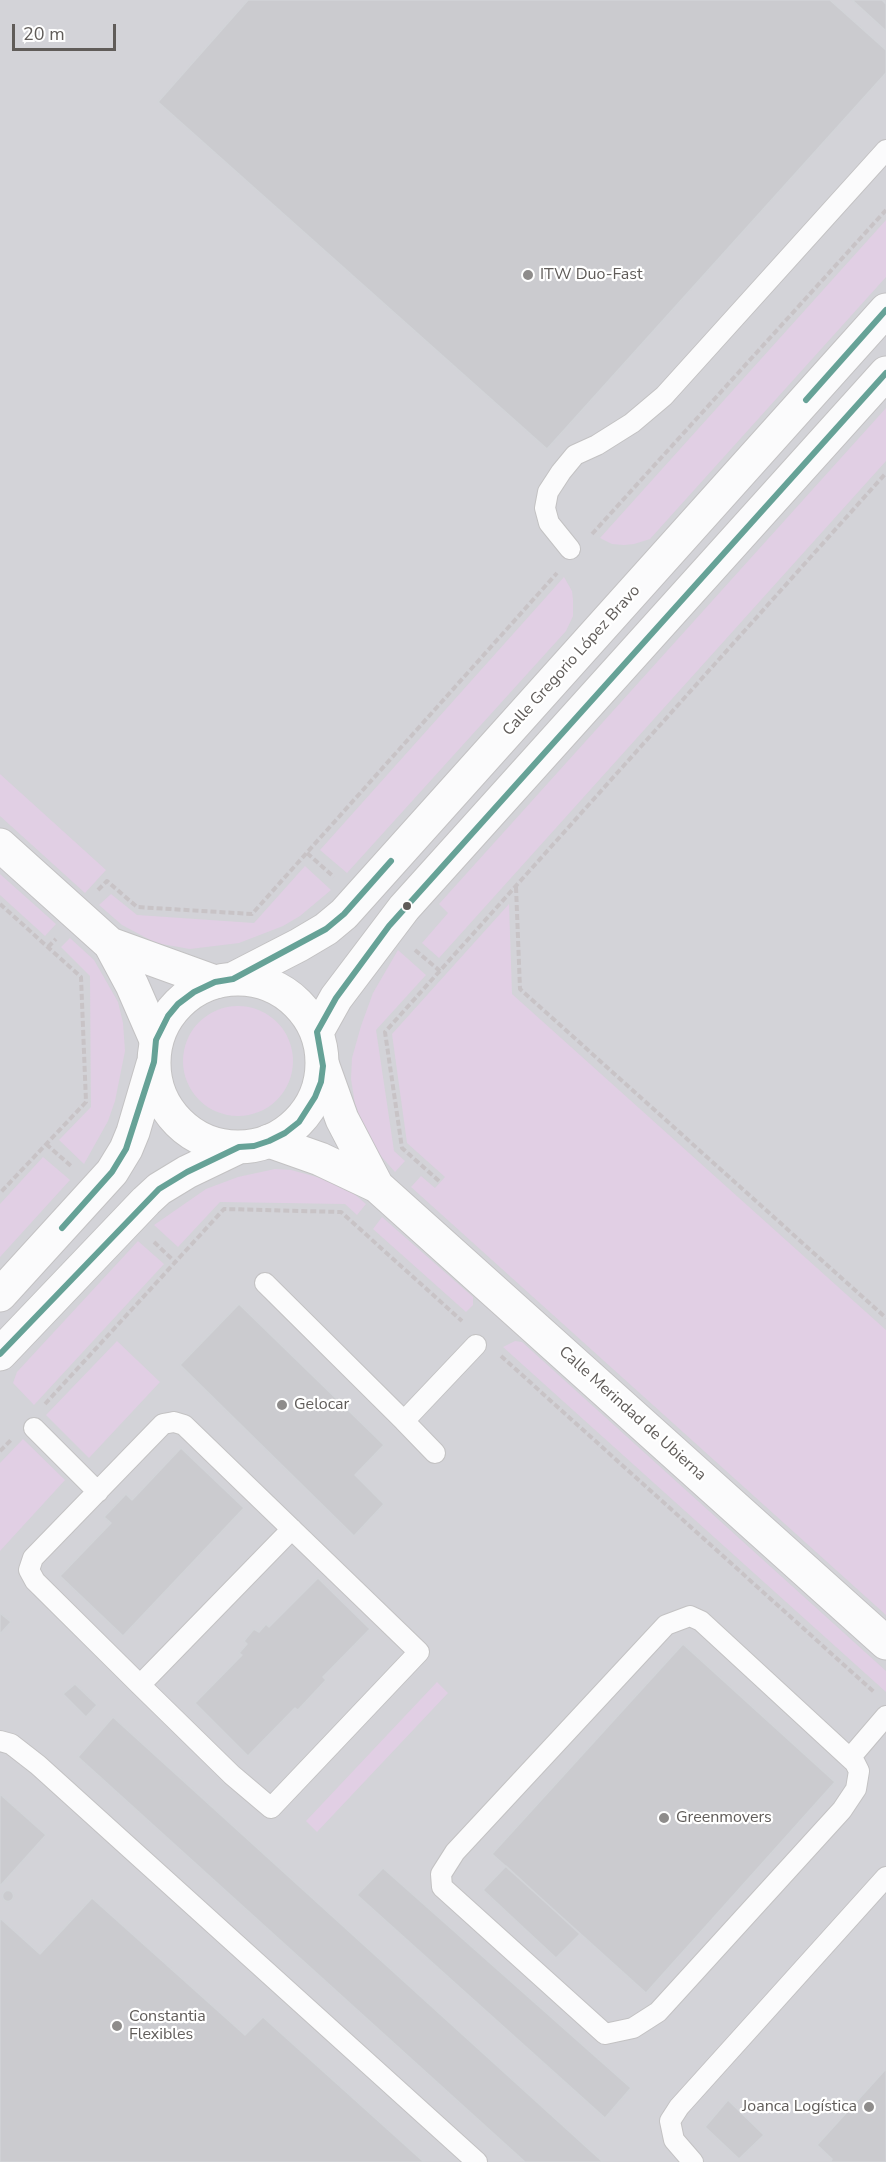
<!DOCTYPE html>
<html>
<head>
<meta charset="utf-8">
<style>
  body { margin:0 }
  #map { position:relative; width:886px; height:2162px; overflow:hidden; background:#e3e4e8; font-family:"Nunito Sans",sans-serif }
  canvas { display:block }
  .scale { position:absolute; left:12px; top:24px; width:104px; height:27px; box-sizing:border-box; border:3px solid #605c59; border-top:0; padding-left:8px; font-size:18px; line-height:21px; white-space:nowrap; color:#605c59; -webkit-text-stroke:4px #fff; paint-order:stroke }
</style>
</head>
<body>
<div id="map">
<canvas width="886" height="2162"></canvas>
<div class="scale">20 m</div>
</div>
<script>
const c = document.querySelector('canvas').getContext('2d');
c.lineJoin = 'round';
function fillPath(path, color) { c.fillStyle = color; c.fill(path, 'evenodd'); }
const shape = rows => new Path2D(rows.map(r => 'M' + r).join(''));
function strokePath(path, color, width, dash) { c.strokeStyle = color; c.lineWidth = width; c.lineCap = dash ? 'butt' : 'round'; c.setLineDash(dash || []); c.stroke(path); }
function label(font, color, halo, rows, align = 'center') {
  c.font = font + ' "Nunito Sans",sans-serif'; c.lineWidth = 4.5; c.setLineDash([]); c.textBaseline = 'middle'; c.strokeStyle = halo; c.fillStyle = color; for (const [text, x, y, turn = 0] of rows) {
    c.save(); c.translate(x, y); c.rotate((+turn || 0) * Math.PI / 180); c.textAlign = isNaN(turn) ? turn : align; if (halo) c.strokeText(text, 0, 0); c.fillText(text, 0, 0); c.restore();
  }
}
fillPath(shape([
  [0,0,886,0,886,2162,0,2162]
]), '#d3d3d8');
fillPath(shape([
  [886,220,886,277,650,539,634,544,624,545,612,544,600,538],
  [886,408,886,461,439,958,422,943,448,913,439,904],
  [564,577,572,591,573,600,573,616,566,631,347,873,320,850],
  [0,774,106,870,85,893,0,816],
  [305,866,331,890,300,916,283,926,239,943,190,949,156,943,122,925,99,905,111,894,137,915,254,923],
  [0,874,56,924,45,936,0,895],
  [509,904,512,994,886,1330,886,1615,411,1187,421,1176,435,1188,445,1177,407,1143,392,1034],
  [70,938,94,960,118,1002,123,1023,125,1051,115,1101,108,1121,84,1164,59,1140,91,1107,90,976,61,947],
  [398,950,426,975,376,1030,394,1151,405,1161,395,1172,373,1147,363,1130,355,1104,351,1079,352,1058,361,1026,373,993],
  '183 1061a55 55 0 1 1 110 0a55 55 0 1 1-110 0Z',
  [43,1157,70,1180,0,1257,0,1204],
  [275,1169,291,1170,324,1179,353,1193,366,1204,357,1215,345,1204,220,1202,178,1247,154,1225,206,1189,238,1177],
  [382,1217,473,1297,473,1305,466,1312,373,1229],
  [138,1241,164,1264,34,1405,13,1383,17,1372],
  [117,1341,160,1382,89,1458,46,1415],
  [515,1341,522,1342,886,1671,886,1692,503,1347],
  [23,1439,65,1480,0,1551,0,1463],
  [437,1682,448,1693,317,1832,306,1821]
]), '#e1cfe4');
const building = shape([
  [248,0,830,0,886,50,886,73,547,449,158,102,248,0],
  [852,0,882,0,886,4,886,31,852,0],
  [239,1304,384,1445,355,1475,384,1504,354,1536,180,1365,239,1304],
  [181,1448,244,1508,123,1636,60,1576,111,1523,104,1517,126,1494,132,1500,181,1448],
  [318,1578,370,1629,323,1677,326,1680,298,1710,295,1708,248,1756,195,1703,242,1655,239,1653,247,1644,244,1641,254,1629,259,1632,266,1624,269,1627,318,1578],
  [0,1613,11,1622,0,1634,0,1613],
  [683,1644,835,1782,646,1993,492,1854,683,1644],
  [75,1684,97,1705,86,1717,63,1694,75,1684],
  [113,1717,603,2162,525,2162,78,1757,113,1717],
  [0,1794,46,1835,0,1886,0,1794],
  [506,1866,580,1934,556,1958,483,1890,506,1866],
  [383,1868,631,2088,605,2118,357,1895,383,1868],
  '2.5 1896a5.5 5.5 0 1 1 11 0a5.5 5.5 0 1 1-11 0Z',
  [92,1898,245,2035,263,2017,424,2162,0,2162,0,1918,40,1954,92,1898],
  [886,2069,886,2162,830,2162,832,2159,817,2145,886,2069],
  [728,2100,764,2135,739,2159,705,2127,728,2100]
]);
fillPath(building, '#cbcbcf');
strokePath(building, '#d2d4d8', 1.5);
const service = shape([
  [570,549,549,523,545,508,548,492,561,472,575,455,597,445,632,423,664,396,886,150],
  [265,1283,404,1421,476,1345],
  [404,1421,435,1453],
  [174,1422,184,1425,419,1652,271,1808,232,1775,140,1685,35,1581,29,1570,33,1558,163,1424,174,1422],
  [34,1428,98,1492],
  [690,1616,701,1621,855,1763,859,1771,856,1789,842,1810,658,2012,633,2028,605,2034,442,1887,441,1874,455,1852,666,1625,690,1616],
  [140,1685,292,1529],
  [0,1741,11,1744,38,1765,477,2162],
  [850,1758,886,1716],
  [693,2162,674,2140,670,2121,679,2107,886,1877]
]);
const minor = shape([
  [0,845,110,944,132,985,156,1040],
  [110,944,215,982],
  [323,1066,342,1119,377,1186],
  [269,1141,320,1159,377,1186,886,1643]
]);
const secondary = shape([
  '154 1063a84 84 0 1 1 168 0a84 84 0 1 1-168 0Z',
  [233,979,299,945,326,929,344,914,886,310],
  [317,1032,336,998,404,908,886,373],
  [0,1295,112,1172,126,1149,133,1132,153,1064],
  [0,1354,146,1201,159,1189,187,1172,239,1147]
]);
strokePath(service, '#c3c2c3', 22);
strokePath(minor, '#c3c2c3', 35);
strokePath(secondary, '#c3c2c3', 35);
strokePath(shape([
  [592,534,886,210],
  [307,853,334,877],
  [516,887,520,989,886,1318],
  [98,890,107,881,137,907,252,914,557,573],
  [0,904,81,977,86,1102,0,1193],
  [48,947,56,939],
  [415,950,440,971],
  [46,1144,71,1166],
  [439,1181,402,1148,385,1032,886,473],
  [154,1242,175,1262],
  [501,1356,874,1692],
  [45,1404,224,1209,341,1212,462,1321],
  [0,1451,11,1440]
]), '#c8c3c6', 4, [6, 3]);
strokePath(service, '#fbfbfc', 20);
strokePath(minor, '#fbfbfc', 33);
strokePath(secondary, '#fbfbfc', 33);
strokePath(shape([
  [806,400,886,310],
  [62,1228,112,1172,126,1149,154,1062,156,1040,168,1016,178,1004,194,992,215,982,233,979,326,929,344,914,391,861],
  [0,1354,159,1189,187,1172,239,1147,254,1146,269,1141,285,1133,299,1122,315,1097,321,1082,323,1066,317,1032,336,998,389,926,886,373]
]), '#66a297', 6);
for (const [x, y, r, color] of [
  [528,275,6,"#8e8c8b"],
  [407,906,5,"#605c59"],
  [282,1405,6,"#8e8c8b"],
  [664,1818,6,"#8e8c8b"],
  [117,2026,6,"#8e8c8b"],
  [869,2107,6,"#8e8c8b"]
]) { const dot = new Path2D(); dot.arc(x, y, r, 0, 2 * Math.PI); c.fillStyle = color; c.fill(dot); strokePath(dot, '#fff', 2); }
label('16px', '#605c59', '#fff', [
  ["ITW Duo-Fast",540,275],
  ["Gelocar",294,1405],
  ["Greenmovers",676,1818],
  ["Constantia",129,2017],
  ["Flexibles",129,2035],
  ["Joanca Logística",857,2107,"right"]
], 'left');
label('16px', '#605c59', '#fff', [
  ["Calle Gregorio López Bravo",572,661,-48],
  ["Calle Merindad de Ubierna",632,1414,42]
]);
</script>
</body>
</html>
